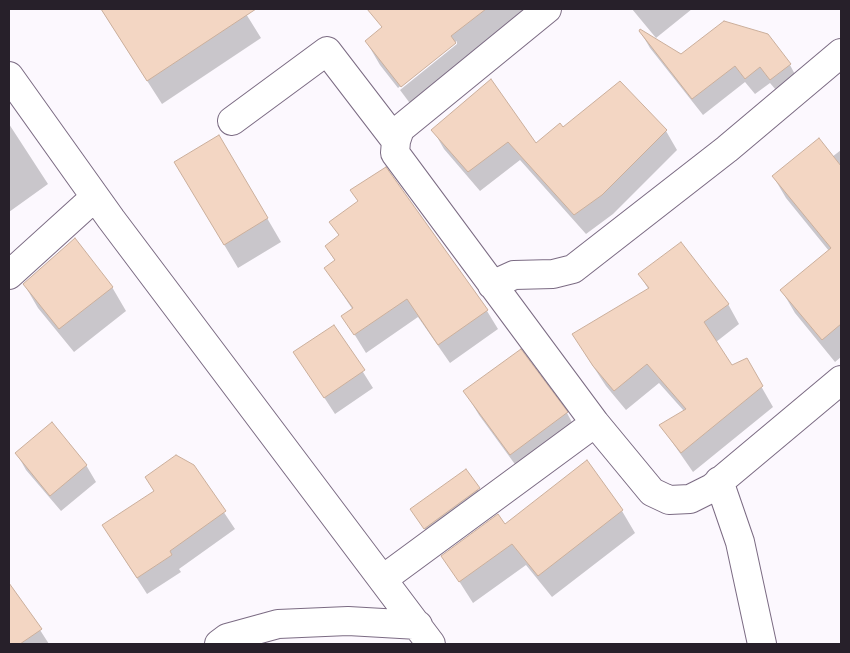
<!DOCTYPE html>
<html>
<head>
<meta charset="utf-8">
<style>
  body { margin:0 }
  #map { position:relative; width:850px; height:653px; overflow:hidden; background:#fcf8fe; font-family:Lato,sans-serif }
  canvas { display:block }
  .frame { position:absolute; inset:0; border:10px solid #27202a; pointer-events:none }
</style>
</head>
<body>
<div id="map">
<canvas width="850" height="653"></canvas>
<div class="frame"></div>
</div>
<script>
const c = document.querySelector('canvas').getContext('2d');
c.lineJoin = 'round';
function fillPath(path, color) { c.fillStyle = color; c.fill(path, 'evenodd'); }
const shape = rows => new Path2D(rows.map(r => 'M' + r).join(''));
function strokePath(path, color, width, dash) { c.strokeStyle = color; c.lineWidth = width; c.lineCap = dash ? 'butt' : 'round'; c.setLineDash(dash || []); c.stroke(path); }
fillPath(shape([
  [101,9,243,9,261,38,162,104],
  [408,9,530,9,415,110,400,90,457,44,457,41,398,88,380,65,366,41,400,18],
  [632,9,692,9,656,38],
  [640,31,681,55,790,65,799,82,781,96,770,83,755,94,745,82,703,115,650,48],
  [9,124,48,184,9,212],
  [433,130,536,145,666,131,677,150,613,214,586,234,520,160,480,191,444,149],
  [841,150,841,357,835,362,795,313,782,291,829,251,786,198,773,176,832,157],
  [385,168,487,311,498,329,450,363,418,317,366,353,343,316,353,310,325,268,335,261,326,246,339,236,331,222,359,203,351,190],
  [189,186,267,218,281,242,238,268],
  [639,274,728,304,739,324,716,342,732,366,746,360,773,407,693,472,661,426,684,411,659,383,626,410,606,386,585,354,649,290],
  [24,284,112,287,126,311,74,352,38,308],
  [334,326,373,388,335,414,295,353],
  [465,392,567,413,580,437,525,478,479,415],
  [17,454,86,465,96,482,61,511,26,470],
  [587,462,622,511,635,533,552,597,526,565,473,603,443,556,504,525],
  [193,466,235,529,179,569,181,572,147,594,103,526,155,492,146,478],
  [466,471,488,506,435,545,412,509],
  [9,586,40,630,49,644,9,644]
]), '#0003');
const building = shape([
  [101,9,256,9,147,81,101,9],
  [367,9,486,9,451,36,456,43,401,87,365,41,382,27,367,9],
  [724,21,768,34,791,64,770,80,760,67,745,79,735,66,692,99,639,31,640,29,681,54,724,21],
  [491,79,536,143,560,123,563,127,620,81,667,130,602,195,574,215,508,142,468,172,431,130,491,79],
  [219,135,268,218,224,245,174,162,219,135],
  [819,138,841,166,841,324,822,340,780,290,831,248,772,176,819,138],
  [386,167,488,310,438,345,407,299,354,335,341,316,353,308,324,268,335,260,325,246,339,235,329,222,358,201,350,190,386,167],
  [75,238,113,287,59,329,23,284,75,238],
  [681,242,729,304,704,322,732,365,747,358,763,386,681,453,659,425,686,409,647,364,614,391,593,366,572,334,649,288,638,274,681,242],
  [334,325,365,370,324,398,293,352,334,325],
  [521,349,568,412,510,455,463,391,521,349],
  [52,422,87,465,50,496,15,453,52,422],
  [176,455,194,465,226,511,170,551,172,555,137,578,102,525,154,491,145,477,176,455],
  [587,460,623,510,538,576,512,544,459,582,441,556,498,514,505,524,587,460],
  [466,469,480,488,424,529,410,509,466,469],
  [9,583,42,629,20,644,9,644,9,583]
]);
fillPath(building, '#f3d6c3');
strokePath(building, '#cbaf9c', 1);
const minor = shape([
  [547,9,400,129,396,141,395,153,595,423,652,492,669,500,690,499,712,488,841,380],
  [9,76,111,219,431,644],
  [232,121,327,51,396,141],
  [9,275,95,197],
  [492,285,514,275,553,274,573,269,727,149,841,53],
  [719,481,740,542,762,644],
  [383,579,595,423],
  [219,644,227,638,278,624,348,621,418,625]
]);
strokePath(minor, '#7b6b83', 30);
strokePath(minor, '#fff', 28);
</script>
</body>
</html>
